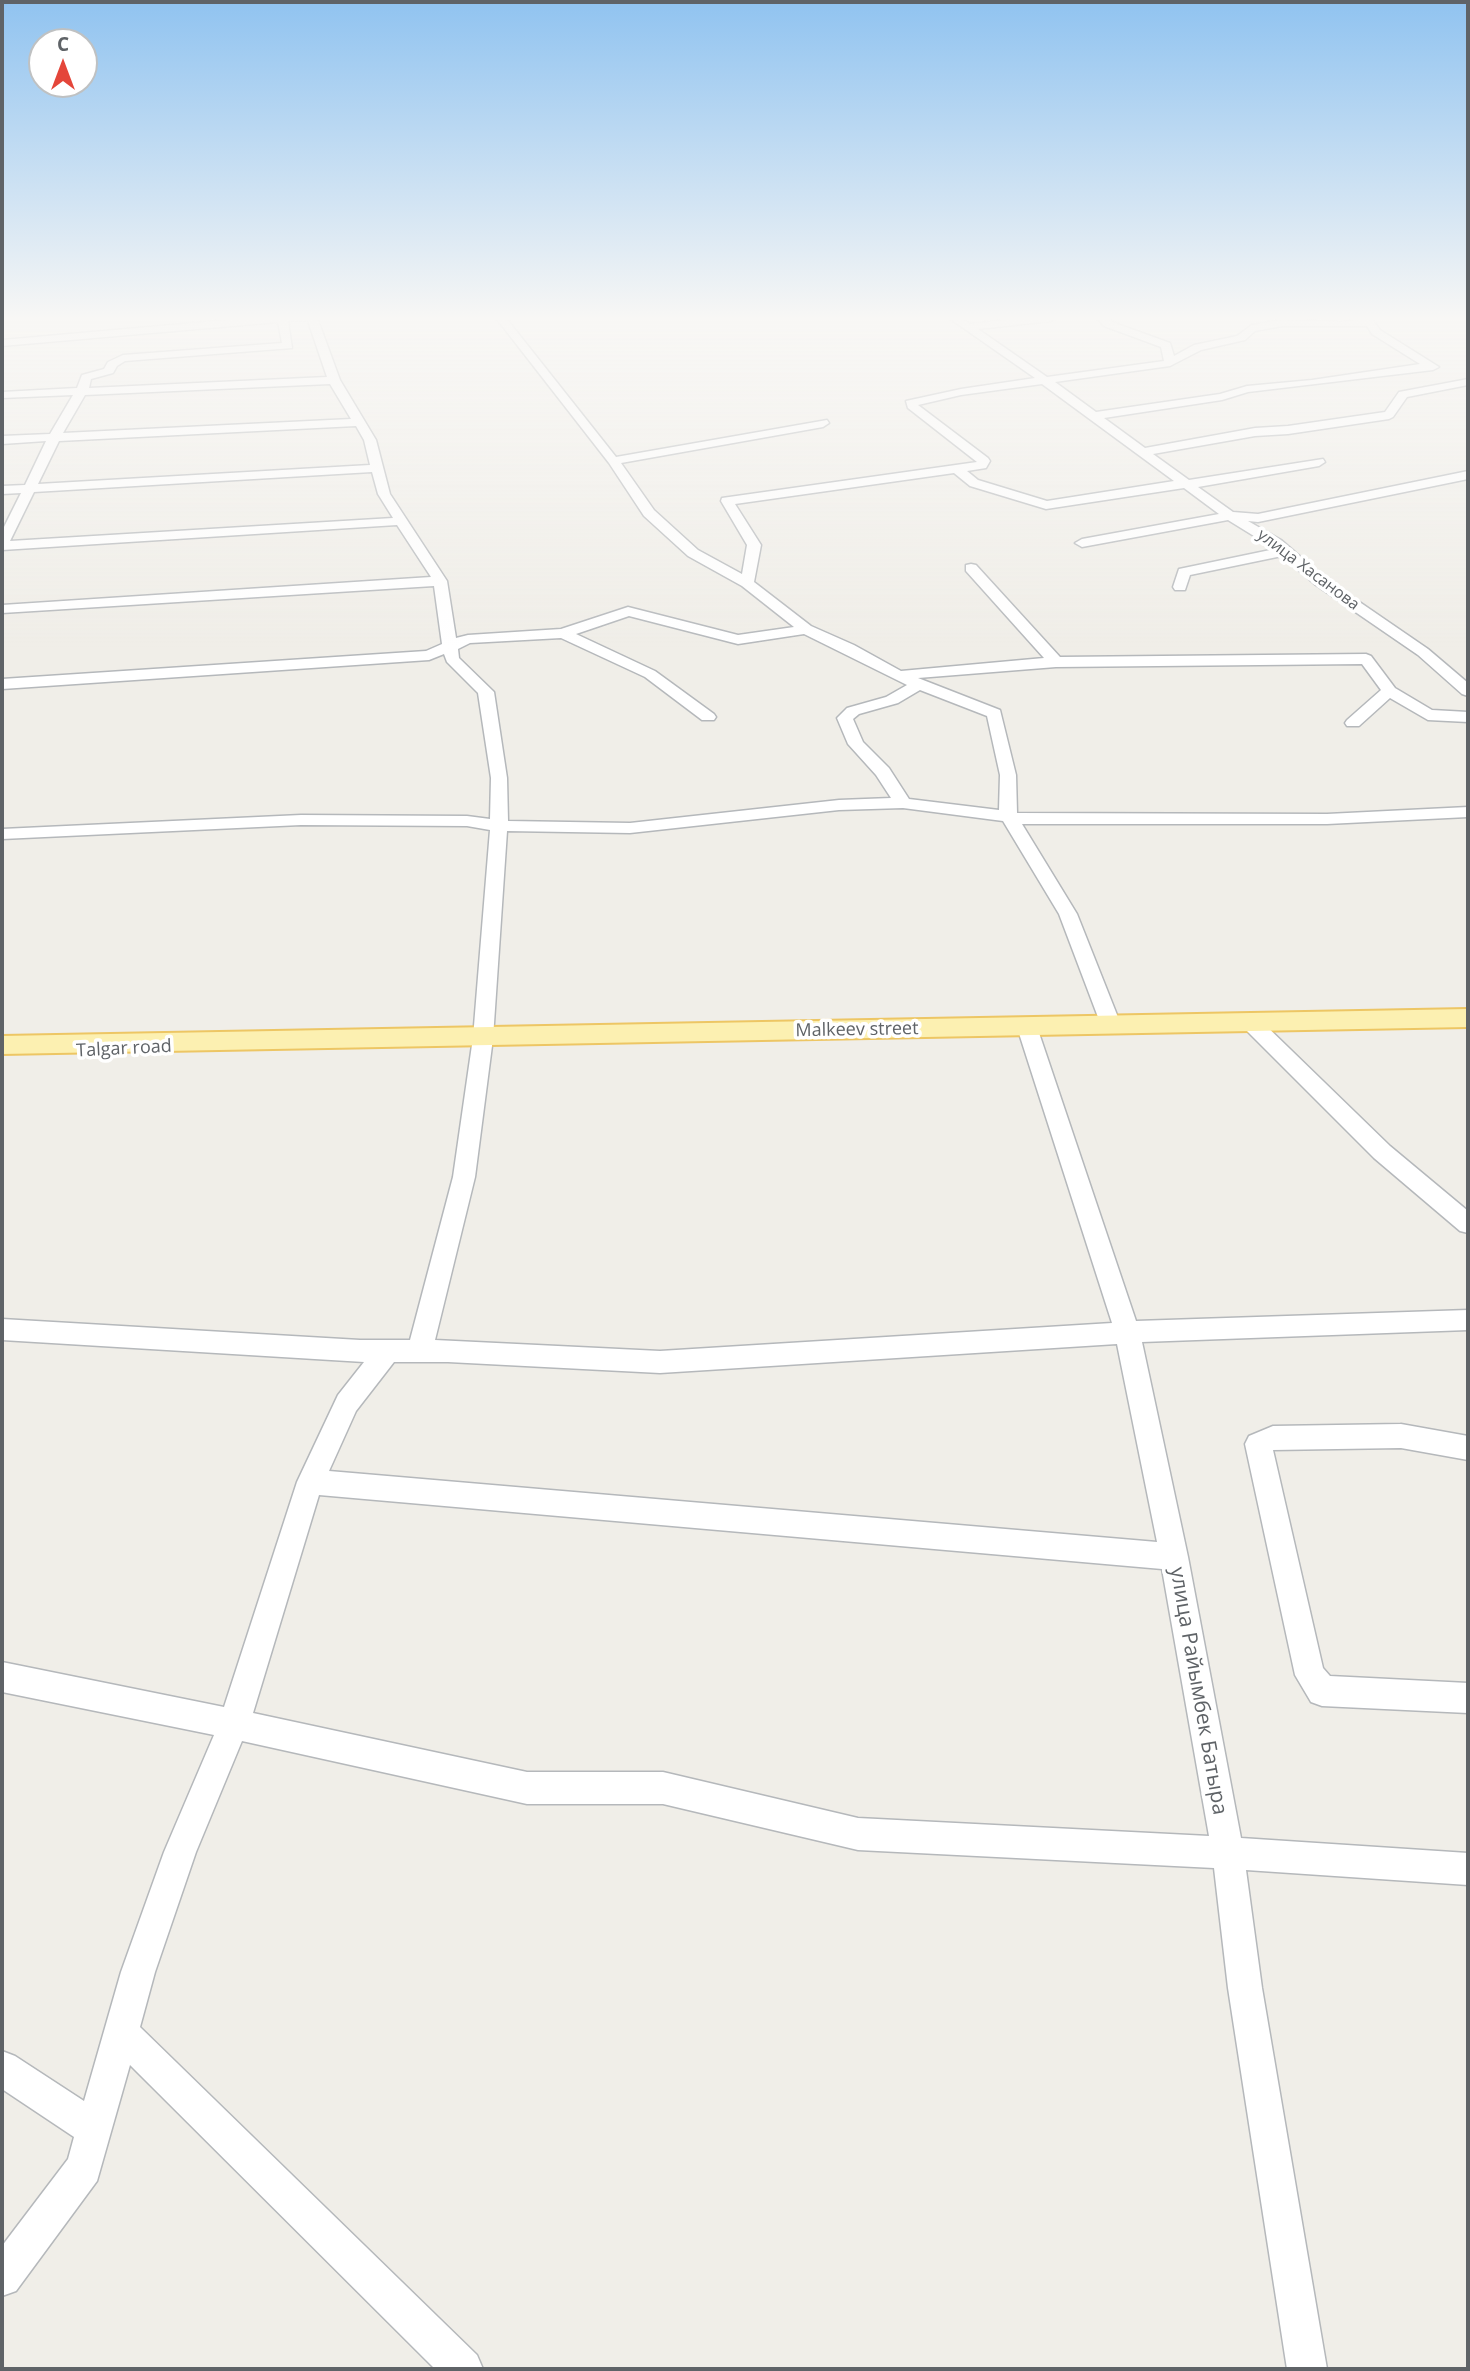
<!DOCTYPE html>
<html>
<head>
<meta charset="utf-8">
<style>
  body { margin:0 }
  #map { position:relative; width:1470px; height:2371px; overflow:hidden; background:#f0eee8; font-family:"Open Sans",sans-serif }
  canvas { display:block }
  .frame { position:absolute; inset:0; border:4px solid #5f6367; pointer-events:none }
  .north { position:absolute; left:28px; top:28px; width:70px; height:70px; box-sizing:border-box; background:#fff; border:2px solid #bfc1c2; border-radius:50%; rotate:0deg; font-size:19px; font-weight:700; line-height:28px; text-align:center; color:#5f6367 }
  .north::after { content:''; display:block; margin:auto; width:24px; height:32px; background:#e4463a; clip-path:polygon(50% 0,100% 100%,50% 72%,0 100%) }
</style>
</head>
<body>
<div id="map">
<canvas width="1470" height="2371"></canvas>
<div class="frame"></div>
<div class="north">С</div>
</div>
<script>
const c = document.querySelector('canvas').getContext('2d');
c.lineJoin = 'round';
const shape = rows => new Path2D(rows.map(r => 'M' + r).join(''));
function strokePath(path, color, width, dash) { c.strokeStyle = color; c.lineWidth = width; c.lineCap = dash ? 'butt' : 'round'; c.setLineDash(dash || []); c.stroke(path); }
function fillPath(path, color) { c.fillStyle = color; c.fill(path, 'evenodd'); }
function label(font, color, halo, rows, align = 'center') {
  c.font = font + ' "Open Sans",sans-serif'; c.lineWidth = 7; c.setLineDash([]); c.textBaseline = 'middle'; c.strokeStyle = halo; c.fillStyle = color; for (const [text, x, y, turn = 0] of rows) {
    c.save(); c.translate(x, y); c.rotate((+turn || 0) * Math.PI / 180); c.textAlign = isNaN(turn) ? turn : align; if (halo) c.strokeText(text, 0, 0); c.fillText(text, 0, 0); c.restore();
  }
}
const minor = shape([
  [250,318,319,318,318,320,340,380,376,440,390,494,447,581,456,638,468,635,561,629,628,607,738,635,794,627,742,586,688,556,644,516,609,463,496,318,506,318,616,457,827,420,829,423,823,427,621,463,654,510,698,550,742,574,747,545,721,501,722,498,977,462,908,408,906,401,961,389,1035,378,949,318,961,318,970,324,1025,318,1056,318,1051,321,978,329,1047,377,1164,361,1161,347,1104,326,1097,318,1108,318,1112,322,1170,343,1174,356,1194,345,1237,336,1252,325,1282,320,1342,322,1371,318,1380,330,1439,367,1433,370,1248,392,1222,400,1104,418,1145,448,1255,428,1288,426,1385,412,1399,392,1468,379,1468,385,1407,397,1393,417,1389,419,1288,434,1255,436,1153,454,1189,480,1323,459,1325,462,1319,466,1198,487,1233,512,1258,514,1468,471,1468,479,1258,522,1248,521,1281,540,1326,579,1428,649,1468,683,1468,696,1462,694,1418,655,1316,585,1282,556,1190,575,1185,590,1175,590,1173,587,1179,569,1275,549,1228,520,1082,547,1075,543,1082,539,1219,514,1184,488,1046,509,970,486,954,473,735,504,761,545,754,582,811,626,854,645,901,671,1044,658,966,571,966,565,971,564,976,565,1060,657,1366,654,1371,656,1395,688,1432,710,1468,712,1468,722,1428,720,1390,698,1359,726,1347,726,1345,723,1347,720,1381,690,1362,664,1056,667,918,678,1000,710,1016,775,1017,813,1327,814,1468,807,1468,817,1327,824,1022,824,1077,914,1121,1025,1118,1030,1111,1032,1104,1030,1101,1025,1059,914,1003,821,903,808,839,810,630,833,507,831,493,1038,475,1177,435,1340,660,1351,1112,1323,1017,1027,1020,1022,1027,1020,1034,1022,1037,1027,1136,1321,1468,1310,1468,1330,1142,1342,1188,1557,1241,1838,1468,1853,1468,1885,1246,1870,1262,1988,1327,2369,1287,2369,1228,1988,1214,1868,858,1850,663,1804,527,1804,242,1741,196,1852,155,1972,140,2027,477,2355,483,2369,435,2369,130,2065,97,2181,16,2291,2,2296,2,2246,68,2159,74,2137,2,2089,2,2051,15,2056,84,2101,121,1972,164,1852,214,1735,2,1692,2,1662,224,1707,297,1482,338,1395,364,1362,2,1340,2,1319,360,1340,410,1340,453,1177,473,1038,490,830,467,826,301,825,2,839,2,829,301,815,467,816,490,819,491,778,478,693,447,662,444,654,429,660,2,689,2,679,426,651,442,644,434,586,2,613,2,605,431,577,397,525,2,550,2,531,21,493,2,494,2,486,25,485,46,441,2,444,2,436,50,434,73,395,2,398,2,392,77,388,82,375,104,369,108,362,123,355,282,343,278,322,2,346,2,340,250,318],
  [288,321,308,321,327,377,89,388,91,379,113,373,117,366,125,361,292,348,288,321],
  [1282,326,1367,326,1372,334,1420,364,1312,380,1247,386,1220,394,1096,412,1055,382,1170,366,1201,350,1245,340,1255,331,1282,326],
  [330,384,351,419,63,433,85,395,330,384],
  [1042,384,1174,481,1047,501,978,480,967,471,986,468,990,461,988,458,918,405,961,395,1042,384],
  [356,426,364,440,370,465,38,484,59,441,356,426],
  [372,472,378,494,393,518,10,541,34,492,372,472],
  [629,616,738,644,804,634,907,685,886,697,847,708,837,718,848,744,876,775,891,798,839,800,630,823,508,821,507,778,494,692,459,658,458,649,470,643,561,638,645,677,702,720,714,720,716,717,714,714,655,671,576,634,629,616],
  [920,690,987,716,1000,775,999,810,909,799,889,768,863,742,853,719,859,714,898,703,920,690],
  [1117,1344,1157,1542,329,1471,356,1411,394,1362,448,1362,660,1373,1117,1344],
  [319,1495,1162,1569,1209,1836,858,1818,663,1772,527,1772,253,1713,319,1495],
  [1250,1015,1257,1017,1390,1146,1468,1211,1468,1233,1460,1231,1374,1158,1243,1027,1240,1022,1243,1017,1250,1015],
  [1401,1424,1468,1436,1468,1460,1401,1448,1273,1450,1323,1668,1330,1676,1468,1683,1468,1713,1322,1706,1311,1702,1295,1675,1245,1444,1249,1436,1273,1426,1401,1424]
]);
const major = shape([
  [1468,1009,1468,1027,2,1054,2,1036,1468,1009]
]);
strokePath(minor, '#b5b8bb', 3);
strokePath(major, '#edc664', 4);
fillPath(minor, '#fff');
fillPath(major, '#fcf0b1');
const sky = c.createLinearGradient(0, 0, 0, 650);
sky.addColorStop(0, '#90c3f0');
sky.addColorStop(0.49, '#f8f7f5');
sky.addColorStop(1, '#f8f7f500');
c.fillStyle = sky;
c.fillRect(0, 0, 1470, 650);
label('16px', '#5f6367', '#fff', [
  ["улица Хасанова",1308,570,37]
]);
label('18px', '#5f6367', '#fff', [
  ["Malkeev street",857,1030,-1],
  ["Talgar road",124,1049,-3]
]);
label('21px', '#5f6367', '#fff', [
  ["улица Райымбек Батыра",1198,1691,80]
]);
</script>
</body>
</html>
